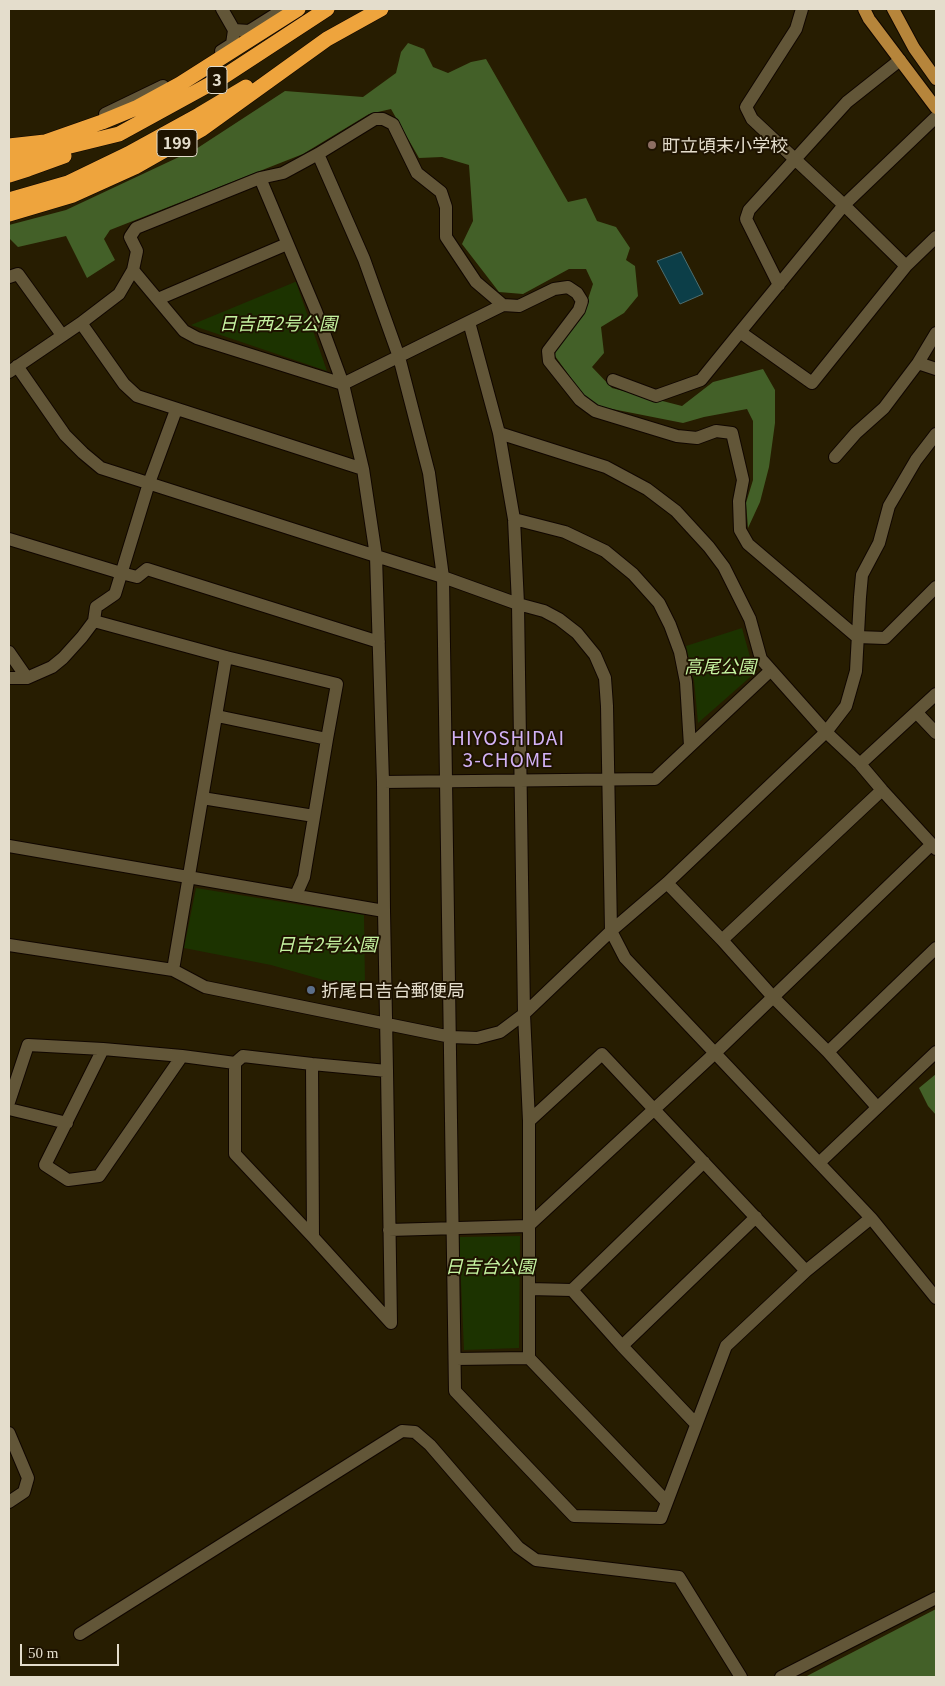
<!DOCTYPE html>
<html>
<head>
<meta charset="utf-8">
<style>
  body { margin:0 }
  #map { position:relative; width:945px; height:1686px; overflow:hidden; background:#271d01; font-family:Georgia,serif }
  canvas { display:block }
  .frame { position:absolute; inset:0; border:10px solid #e4ddcc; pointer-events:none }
  .scale { position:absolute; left:20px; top:1644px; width:99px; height:22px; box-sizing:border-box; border:2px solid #e4ddcc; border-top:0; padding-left:6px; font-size:15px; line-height:18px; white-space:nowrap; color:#e4ddcc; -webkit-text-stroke:4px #1e1300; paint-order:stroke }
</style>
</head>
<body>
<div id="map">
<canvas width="945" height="1686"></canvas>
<div class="frame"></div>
<div class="scale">50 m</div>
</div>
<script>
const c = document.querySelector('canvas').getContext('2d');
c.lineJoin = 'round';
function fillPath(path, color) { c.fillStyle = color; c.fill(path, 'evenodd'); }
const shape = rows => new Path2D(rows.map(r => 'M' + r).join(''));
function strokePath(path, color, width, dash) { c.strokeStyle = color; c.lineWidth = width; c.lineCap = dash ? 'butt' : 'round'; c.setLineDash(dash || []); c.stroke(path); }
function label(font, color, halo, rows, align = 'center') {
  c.font = font + ' Georgia,"Noto Sans JP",serif'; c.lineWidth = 4; c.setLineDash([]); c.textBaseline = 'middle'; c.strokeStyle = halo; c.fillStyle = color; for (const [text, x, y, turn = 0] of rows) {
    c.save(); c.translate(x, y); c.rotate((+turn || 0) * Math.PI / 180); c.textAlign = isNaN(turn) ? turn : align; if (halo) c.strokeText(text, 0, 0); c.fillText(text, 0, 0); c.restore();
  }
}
fillPath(shape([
  [296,282,327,371,191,325,295,282],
  [742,628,750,657,756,672,698,723,694,680,686,646],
  [196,888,364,915,365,986,327,981,271,965,184,948],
  [520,1236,519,1348,464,1350,459,1237]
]), '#1c3300');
fillPath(shape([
  [408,43,424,49,433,67,448,73,471,62,486,59,568,202,586,198,597,221,616,227,630,248,626,260,635,266,638,296,624,313,601,327,604,353,592,367,612,388,682,406,713,382,763,369,775,390,775,423,769,467,760,502,748,528,746,503,753,480,753,421,747,409,704,417,683,423,597,406,584,396,555,356,556,347,582,317,593,284,586,269,569,269,523,294,499,292,462,244,473,221,469,165,442,157,419,158,391,109,369,114,303,154,110,230,104,239,115,260,87,278,66,236,18,247,9,238,9,225,66,210,196,149,285,91,363,97,396,73,401,52],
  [936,1074,936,1115,928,1106,919,1088],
  [936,1609,936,1677,805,1677]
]), '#436028');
const water = shape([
  [681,252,703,294,680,304,657,261,681,252]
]);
fillPath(water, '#0c3e48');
strokePath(water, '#4d6e70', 1);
const minor = shape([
  [802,9,796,29,746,107,752,119,844,205,906,266],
  [234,30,249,31,284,9],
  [221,51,232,44,234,30,222,9],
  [105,114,163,86],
  [318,154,364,259,399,357,429,473,443,577,455,1391,574,1516,661,1518,726,1346,806,1271,871,1218],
  [260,178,316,311,343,384,363,469,376,556,383,782,384,911,387,1071,391,1323,313,1237,235,1154,235,1063,243,1056,312,1064,387,1071],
  [133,270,184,331,197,338,343,384,503,305,519,306,554,289,568,287,577,293,582,301,579,310,548,351,549,361,580,400,595,411,677,436,697,438,716,431,732,433,743,480,739,501,740,530,748,544,857,637,885,638,936,587],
  [9,277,18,274,62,335],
  [779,285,746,219,749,210,847,102,900,60],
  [158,299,287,244],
  [469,322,499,433,514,519,518,604,524,1014,529,1121,529,1358,666,1501],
  [81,323,124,384,137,396,363,469],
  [740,332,844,205,936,117],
  [918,363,936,333],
  [17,366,65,435,83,453,101,468,376,556,443,577,518,604,544,611,559,619,577,633,595,655,605,678,607,706,611,931,625,958,871,1218,936,1298],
  [9,372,81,323,119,294,133,270,137,251,130,237,136,228,260,178,283,173,318,154,375,119,383,119,393,124,417,173,441,192,446,207,446,237,476,282,503,305],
  [613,380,656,396,701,380,740,332,812,383,906,266,936,237],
  [499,433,606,467,647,489,676,511,709,547,724,567,750,619,761,659,826,732,860,764,882,790,936,849],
  [835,457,856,433,884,408,918,363,936,369],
  [514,519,565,532,605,551,633,574,659,603,670,625,680,652,686,682,690,746],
  [9,539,121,573,137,577,147,569,379,642],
  [94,621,226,657,337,684,327,739],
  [9,652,27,678],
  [9,678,27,678,52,667,63,658,82,637,94,621,96,607,115,594,149,483,176,410],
  [917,713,936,733],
  [217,716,327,739,304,877,296,895],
  [860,764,936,694],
  [383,782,655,779,770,671],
  [202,798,314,816],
  [9,846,384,911],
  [667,883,722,940,773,997,828,1052,877,1107],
  [722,940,882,790],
  [9,945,173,970,205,987,451,1037,477,1038,500,1032,524,1014,611,931,667,883,826,732,846,706,856,671,860,597,862,575,879,543,889,506,916,460,936,434],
  [173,970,226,657],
  [103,1049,45,1165,68,1180,99,1176,182,1056],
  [828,1052,936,948],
  [312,1064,313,1237],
  [9,1102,28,1045,103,1049,182,1056,235,1063],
  [9,1109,67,1123],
  [529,1121,602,1054,806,1271],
  [819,1163,936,1052],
  [389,1230,528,1226,715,1053,932,844],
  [529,1289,572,1290,704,1162],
  [572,1290,622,1346,696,1424],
  [622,1346,756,1217],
  [455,1359,529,1358],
  [9,1433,28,1478,24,1492,9,1502],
  [80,1634,402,1431,415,1432,430,1445,518,1547,536,1560,679,1577,741,1677],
  [781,1677,936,1598]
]);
const major = shape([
  [864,9,869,19,936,108],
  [893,9,914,48,936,79]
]);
const highway = shape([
  [9,146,45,142,102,122,136,108,180,84,298,9],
  [9,161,119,134,223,77,327,9],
  [9,175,28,169,64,156],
  [9,200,68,183,128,154,199,115,246,87],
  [9,214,73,195,135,167,202,129,327,39,381,9]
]);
strokePath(minor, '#100600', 14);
strokePath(major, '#100600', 14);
strokePath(highway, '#100600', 16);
strokePath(minor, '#625638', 12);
strokePath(major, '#b6853b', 12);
strokePath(highway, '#eea43d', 15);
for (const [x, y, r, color] of [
  [652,145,5,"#8d6e63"],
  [311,990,5,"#5c6f8a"]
]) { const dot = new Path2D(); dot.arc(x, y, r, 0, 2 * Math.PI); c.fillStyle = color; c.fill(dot); strokePath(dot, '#1e1300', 2); }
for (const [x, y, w] of [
  [217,80,20],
  [177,143,40]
]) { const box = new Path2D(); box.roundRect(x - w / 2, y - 13.5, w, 27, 4); c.fillStyle = '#1e1300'; c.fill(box); strokePath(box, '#e4ddcc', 1); }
label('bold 16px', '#e4ddcc', null, [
  ["3",217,80],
  ["199",177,143]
]);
label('18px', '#e4ddcc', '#1e1300', [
  ["町立頃末小学校",662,145],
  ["折尾日吉台郵便局",321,990]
], 'left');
label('italic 18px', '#c5f3a0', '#1e1300', [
  ["日吉西2号公園",278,323],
  ["高尾公園",720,666],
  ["日吉2号公園",327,944],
  ["日吉台公園",490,1266]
]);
c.letterSpacing = '1px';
label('19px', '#d3b2f6', '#1e1300', [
  ["HIYOSHIDAI",508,738],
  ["3-CHOME",508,760]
]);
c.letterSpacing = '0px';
</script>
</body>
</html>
